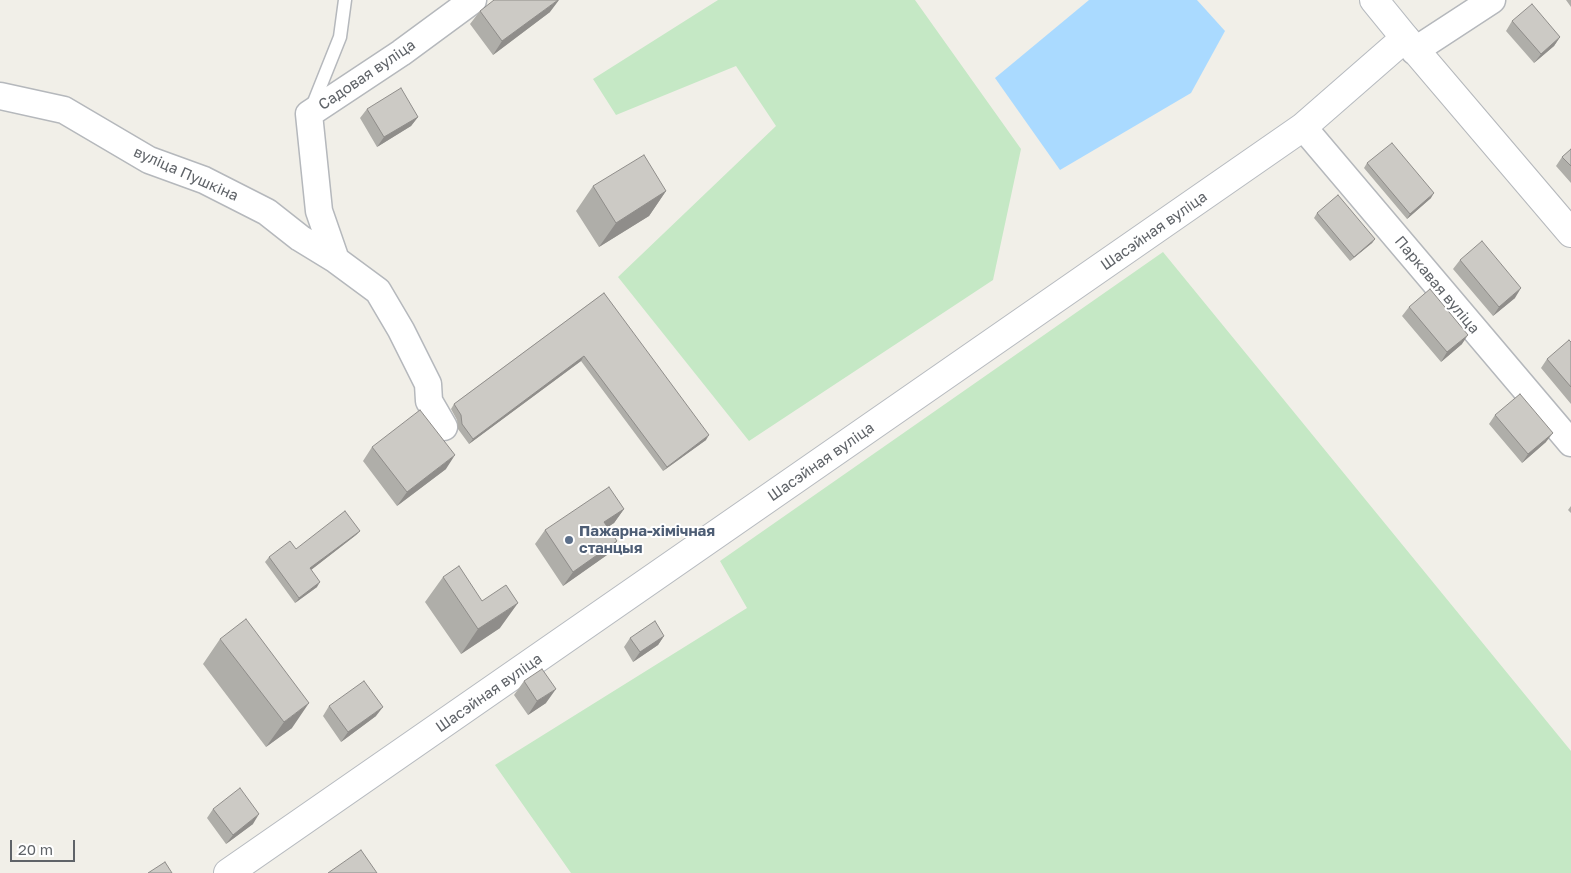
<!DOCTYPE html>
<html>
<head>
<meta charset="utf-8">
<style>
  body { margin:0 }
  #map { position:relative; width:1571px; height:873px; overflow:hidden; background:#f1efe8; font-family:"Golos Text",sans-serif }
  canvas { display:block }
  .scale { position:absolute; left:10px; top:840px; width:65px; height:22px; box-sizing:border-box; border:2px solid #5f6368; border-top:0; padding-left:6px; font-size:15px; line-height:18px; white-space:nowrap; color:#5f6368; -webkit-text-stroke:4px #fff; paint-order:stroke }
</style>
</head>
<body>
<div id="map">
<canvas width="1571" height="873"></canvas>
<div class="scale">20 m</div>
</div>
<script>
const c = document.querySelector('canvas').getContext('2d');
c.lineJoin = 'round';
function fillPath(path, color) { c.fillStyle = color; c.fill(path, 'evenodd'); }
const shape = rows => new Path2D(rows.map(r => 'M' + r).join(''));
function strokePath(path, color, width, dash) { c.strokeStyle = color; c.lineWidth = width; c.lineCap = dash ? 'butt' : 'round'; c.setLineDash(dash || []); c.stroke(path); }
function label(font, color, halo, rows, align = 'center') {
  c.font = font + ' "Golos Text",sans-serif'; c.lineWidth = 4; c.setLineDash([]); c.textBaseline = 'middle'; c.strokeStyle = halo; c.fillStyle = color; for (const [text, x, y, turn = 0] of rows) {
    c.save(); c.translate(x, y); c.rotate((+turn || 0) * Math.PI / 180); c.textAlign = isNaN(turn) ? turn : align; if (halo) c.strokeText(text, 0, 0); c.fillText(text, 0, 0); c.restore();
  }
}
fillPath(shape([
  [718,0,915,0,1021,149,993,280,749,441,618,277,776,126,736,66,616,115,593,79],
  [1163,252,1571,751,1571,873,571,873,495,765,747,608,720,561]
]), '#c5e8c5');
fillPath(shape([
  [1089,0,1197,0,1225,31,1191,93,1060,170,995,78]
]), '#aadaff');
const service = shape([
  [312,107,340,37,345,0]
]);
const minor = shape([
  [1414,51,1492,0],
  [0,96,64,110,149,160,204,180,267,212,300,238,336,260,378,291,401,330,428,384,429,401,444,427],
  [1303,127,1571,443],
  [336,260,319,211,309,114,401,53,473,0]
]);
const tertiary = shape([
  [1405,38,1571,233]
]);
const secondary = shape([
  [228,873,1303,127,1405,38,1374,0]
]);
strokePath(service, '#b5b8bc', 15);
strokePath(minor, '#b5b8bc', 29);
strokePath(tertiary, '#b5b8bc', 30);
strokePath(secondary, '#b6babf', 30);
strokePath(service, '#fff', 12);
strokePath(minor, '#fff', 26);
strokePath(tertiary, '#fff', 28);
strokePath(secondary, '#fff', 28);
fillPath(shape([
  [1566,0,1571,0,1571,7],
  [480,11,550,12,493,55,470,24],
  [1512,21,1560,37,1554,46,1534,63,1506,31],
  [367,109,418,117,411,126,377,147,360,118],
  [1571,149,1571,183,1556,166,1562,157],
  [1367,163,1431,198,1407,219,1364,168],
  [593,186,666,191,649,216,599,247,576,211],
  [1317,213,1375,239,1372,243,1350,261,1314,218],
  [1460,260,1515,298,1493,316,1453,269],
  [604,293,706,440,663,471,581,361,469,444,458,429,457,420,451,409,454,404],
  [1409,307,1462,344,1441,362,1402,316],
  [1571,342,1571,404,1541,368,1547,359],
  [1495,415,1546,442,1522,463,1489,424],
  [372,447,446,469,397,506,363,461],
  [1571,506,1571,513,1568,510],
  [624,509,614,523,608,527,617,541,607,555,563,586,535,544,545,530],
  [360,531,356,535,311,570,317,587,295,603,265,562,269,557,296,549],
  [443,577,500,628,461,654,425,602],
  [664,636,658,645,633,662,624,647,630,638],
  [220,639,292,728,266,747,203,664],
  [524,681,546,703,528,715,514,695],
  [329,706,376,716,341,742,323,716],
  [213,809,253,824,226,844,207,818]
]), '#afaea9');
fillPath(shape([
  [558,0,559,0,550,12,493,55,502,41],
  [1560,37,1554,46,1534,63,1541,54],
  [418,117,411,126,377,147,384,137],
  [666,191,649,216,599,247,616,223],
  [1434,193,1431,198,1407,219,1410,214],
  [1375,239,1372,243,1350,261,1354,257],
  [1521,288,1515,298,1493,316,1499,307],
  [1468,335,1462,344,1441,362,1447,352],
  [584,356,581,361,469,444,473,439],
  [1553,433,1546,442,1522,463,1528,454],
  [709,435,706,440,663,471,667,467],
  [455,455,446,469,397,506,407,492],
  [624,509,614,523,594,536,604,522],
  [360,531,356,535,307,573,310,568],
  [617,541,607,555,563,586,573,572],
  [320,582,317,587,295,603,299,598],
  [518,603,500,628,461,654,478,629],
  [664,636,658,645,633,662,640,652],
  [556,689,546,703,528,715,537,701],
  [309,703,292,728,266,747,284,722],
  [383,707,376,716,341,742,348,732],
  [259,814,253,824,226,844,233,835]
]), '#8f8d8a');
const building = shape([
  [494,0,558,0,502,41,480,11,494,0],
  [1532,4,1560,37,1541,54,1512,21,1532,4],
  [401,88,418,117,384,137,367,109,401,88],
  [1392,143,1434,193,1410,214,1367,163,1392,143],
  [1571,149,1571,166,1562,157,1571,149],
  [644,155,666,191,616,223,593,186,644,155],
  [1338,195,1375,239,1354,257,1317,213,1338,195],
  [1482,241,1521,288,1499,307,1460,260,1482,241],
  [1430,289,1468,335,1447,352,1409,307,1430,289],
  [604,293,709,435,667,467,584,356,473,439,462,424,461,415,454,404,604,293],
  [1569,340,1571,342,1571,387,1547,359,1569,340],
  [1520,394,1553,433,1528,454,1495,415,1520,394],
  [420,410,455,455,407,492,372,447,420,410],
  [609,487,624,509,604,522,617,541,573,572,545,530,609,487],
  [345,511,360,531,310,568,320,582,299,598,269,557,290,541,296,549,345,511],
  [459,566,482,601,506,585,518,603,478,629,443,577,459,566],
  [246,619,309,703,284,722,220,639,246,619],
  [655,621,664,636,640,652,630,638,655,621],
  [542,669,556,689,537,701,524,681,542,669],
  [364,681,383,707,348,732,329,706,364,681],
  [240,788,259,814,233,835,213,809,240,788],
  [361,850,377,873,328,873,361,850],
  [165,862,172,873,148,873,165,862]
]);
fillPath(building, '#cccac5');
strokePath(building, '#8f8d8a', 1);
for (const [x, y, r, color] of [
  [569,540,5,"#5c6f8a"]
]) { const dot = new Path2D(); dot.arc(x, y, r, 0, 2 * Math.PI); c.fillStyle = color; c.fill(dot); strokePath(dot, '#fff', 2); }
label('15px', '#5f6368', '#fff', [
  ["Садовая вуліца",367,75,-34],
  ["вуліца Пушкіна",186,174,24],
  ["Шасэйная вуліца",1154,231,-35],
  ["Паркавая вуліца",1437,285,50],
  ["Шасэйная вуліца",821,462,-35],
  ["Шасэйная вуліца",489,693,-35]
]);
label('bold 15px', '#4e5e75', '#fff', [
  ["Пажарна-хімічная",579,531],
  ["станцыя",579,548]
], 'left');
</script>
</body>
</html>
